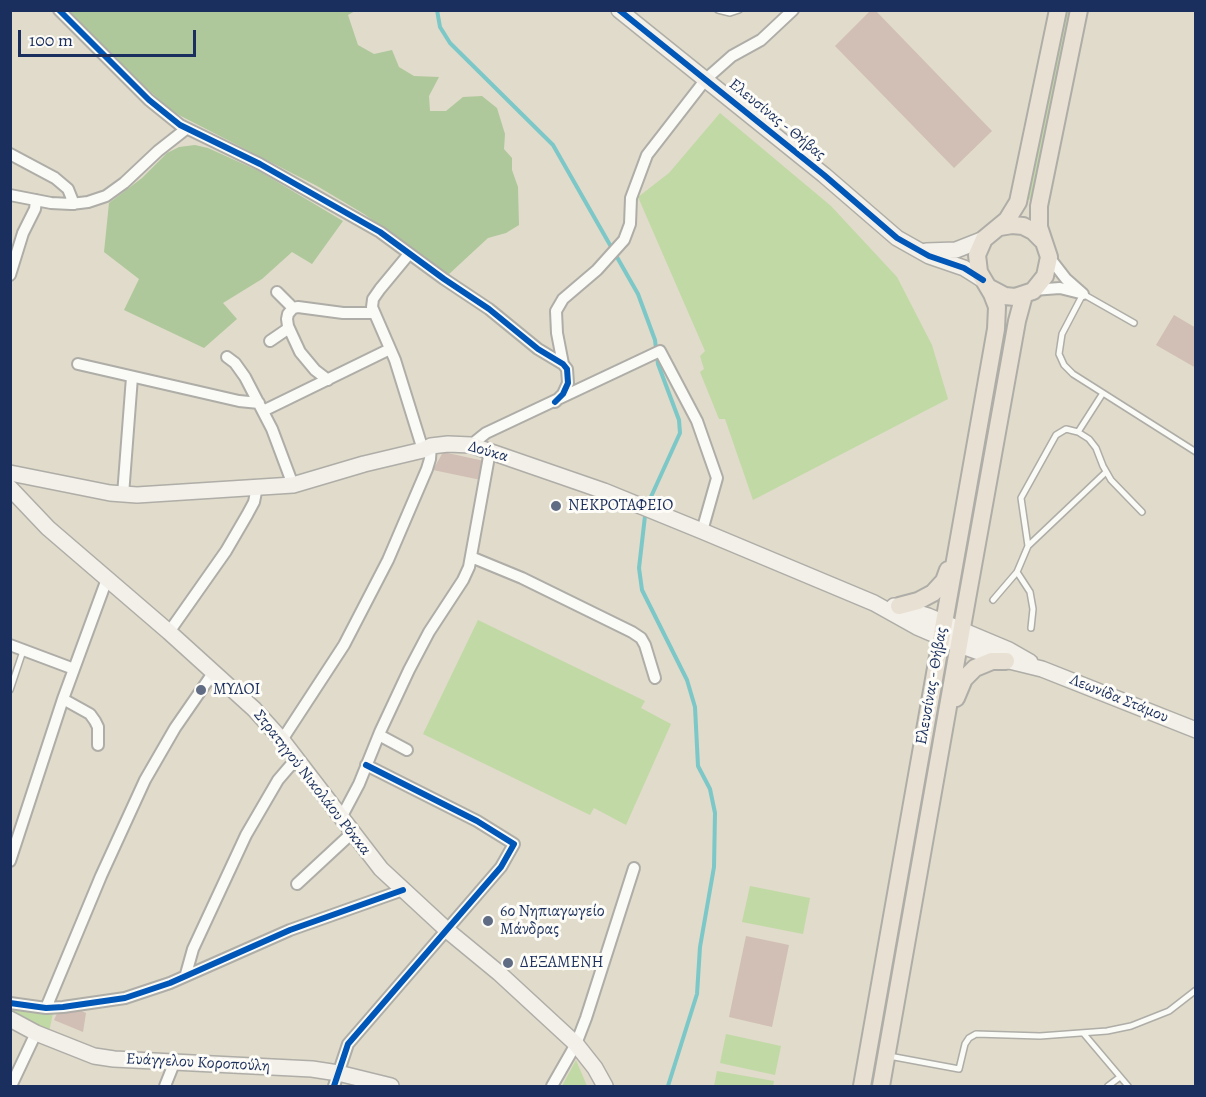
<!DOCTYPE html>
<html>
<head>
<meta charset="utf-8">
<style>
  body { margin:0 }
  #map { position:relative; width:1206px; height:1097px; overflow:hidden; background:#e0dbca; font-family:Alegreya,serif }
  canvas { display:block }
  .frame { position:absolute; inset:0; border:12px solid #1b2f5e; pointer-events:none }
  .scale { position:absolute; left:18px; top:30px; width:178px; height:27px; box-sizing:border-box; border:3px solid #1b2f5e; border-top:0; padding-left:8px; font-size:18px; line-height:21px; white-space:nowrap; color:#1b2f5e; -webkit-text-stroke:4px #fdfcf7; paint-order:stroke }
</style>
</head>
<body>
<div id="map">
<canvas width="1206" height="1097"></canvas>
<div class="frame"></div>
<div class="scale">100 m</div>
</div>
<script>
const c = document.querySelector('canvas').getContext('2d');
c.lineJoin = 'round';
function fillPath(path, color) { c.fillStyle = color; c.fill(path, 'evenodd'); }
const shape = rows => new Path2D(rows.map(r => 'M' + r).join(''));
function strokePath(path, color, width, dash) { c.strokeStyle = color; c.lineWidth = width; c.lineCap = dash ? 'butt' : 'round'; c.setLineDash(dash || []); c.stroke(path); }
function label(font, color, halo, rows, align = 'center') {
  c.font = font + ' Alegreya,serif'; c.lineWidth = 6; c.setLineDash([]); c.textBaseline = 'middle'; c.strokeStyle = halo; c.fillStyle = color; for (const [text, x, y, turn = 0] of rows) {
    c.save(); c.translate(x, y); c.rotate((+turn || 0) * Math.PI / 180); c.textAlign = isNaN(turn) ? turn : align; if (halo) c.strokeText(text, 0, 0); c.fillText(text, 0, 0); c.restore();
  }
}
fillPath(shape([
  [1064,11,1072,11,1032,200,1026,199],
  [720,113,831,206,897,277,932,345,948,399,753,500,725,419,719,419,700,372,704,369,700,356,705,351,638,197,669,173],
  [478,620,645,701,641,708,671,724,626,825,594,808,590,815,423,734],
  [750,886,810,898,803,934,742,922],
  [10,1007,53,1013,49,1032,11,1009],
  [726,1034,781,1046,775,1075,720,1063],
  [576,1060,587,1086,562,1086],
  [717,1071,774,1081,773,1086,714,1086]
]), '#c1d9a5');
fillPath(shape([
  [66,11,355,11,348,15,358,45,374,54,392,50,399,67,414,76,439,77,429,96,430,111,446,111,463,97,482,96,497,108,505,134,504,149,512,158,512,170,518,187,519,225,506,233,488,238,448,275,364,214,317,186,173,112,92,39],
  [195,145,208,148,259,171,343,221,312,264,292,252,262,279,223,303,237,319,204,348,124,310,139,279,104,252,109,203,142,178,167,153,179,147]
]), '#aec89b');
strokePath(shape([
  [437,10,440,27,450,43,553,145,638,294,655,340,658,364,679,420,680,433,650,499],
  [645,516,639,568,642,590,687,680,695,707,698,766,710,789,715,813,714,867,700,947,697,994,668,1086]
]), '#7cc7c7', 4);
fillPath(shape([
  [871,10,875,10,992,131,954,168,835,46],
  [1174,315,1196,328,1196,368,1156,345],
  [443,452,484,461,481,480,433,470],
  [746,936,789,945,772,1027,729,1017],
  [80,1008,79,1010,86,1013,83,1032,54,1020,59,1009]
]), '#d1beb4');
const lane = shape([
  [718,10,730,13,739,10],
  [1134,323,1083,294,1062,334,1059,354,1064,365,1073,374,1196,452],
  [1078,432,1103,393],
  [1028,546,1106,472],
  [1017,572,1030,592,1033,609,1031,628],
  [993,600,1017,572,1028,546,1021,498,1056,435,1066,429,1078,432,1089,439,1096,448,1103,466,1111,480,1142,512],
  [10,690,23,651],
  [1084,1034,1128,1086],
  [889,1056,959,1069,965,1044,969,1038,976,1034,1040,1036,1107,1031,1131,1026,1169,1011,1196,990],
  [1108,1086,1120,1077]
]);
const street = shape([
  [59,10,149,100,180,125,260,164,380,232,444,279,489,309,538,349,563,364,567,369,568,383,563,394,555,402],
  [10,154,55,178,68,189,74,204],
  [10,195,51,203,71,204,88,202,106,196,124,183,158,151,186,129],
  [409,254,380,289,373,299,372,307,395,360,423,450],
  [1049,257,1066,279,1083,294],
  [10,275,23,233,35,209,36,200],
  [1033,290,1060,288,1080,293],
  [277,292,293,308],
  [270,341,289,328],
  [227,357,235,363,245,377,272,429,293,485],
  [78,364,239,401,259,403],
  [563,364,557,333,556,311,563,299,597,270,624,240,630,224,631,198,647,155,706,79,732,56,761,40,793,10],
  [328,380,315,370,300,352,288,326,287,319,288,314,293,308,298,307,343,313,373,313],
  [263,411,390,349],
  [471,445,486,433,660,351,697,421,717,478,702,531],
  [123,495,132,377],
  [471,557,522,578,632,632,641,638,645,645,655,678],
  [169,632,226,551,247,515,254,502,257,487],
  [10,645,74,669],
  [63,699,90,714,95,721,98,727,98,745],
  [379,735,407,750],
  [282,740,344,645,388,560,427,469,430,459,431,446],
  [341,818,359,784,380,732,409,670,429,632,463,580,469,567,490,451],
  [10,861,63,699,107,579],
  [297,884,352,833],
  [186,974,193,949,246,835,278,780,296,759],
  [10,1003,46,1008,63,1007,125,998,170,983,290,930,403,890],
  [46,1008,101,876,145,780,175,728,213,673],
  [11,1086,36,1033],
  [165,1086,175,1061],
  [334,1086,348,1044,501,867,514,844,477,821,366,765],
  [552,1086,576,1044,586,1018,634,868]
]);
const secondary = shape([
  [619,10,824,175,897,238,929,256,964,268,983,280],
  [926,251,956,250,984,239],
  [10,473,110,493,137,495,293,485,364,464,423,450,431,446,448,444,471,445,604,491,702,531,874,603,917,627,959,645,993,657,1042,669,1196,730],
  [10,488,48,528,169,632,254,709,282,740,381,869,448,931,499,973,576,1044,595,1068,605,1086],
  [894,606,928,616,1009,650,1030,662],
  [10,1019,36,1033,94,1056,114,1059,312,1069,338,1073,391,1086]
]);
const primary = shape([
  [1000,227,1012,225,1023,226,1033,231,1042,240],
  [988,287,1005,296,1015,297,1033,291,1045,276,1049,257,1039,227,1039,206,1079,10],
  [899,606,918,601,933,593,944,581,948,570],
  [956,698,964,679,975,668,992,661,1006,661],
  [862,1086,996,329,997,307,992,294,979,272,977,255,984,239,1007,220,1018,202,1058,10],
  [881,1086,967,599,1017,321,1024,295]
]);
strokePath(lane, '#aeada7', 8);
strokePath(street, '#aeada7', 14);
strokePath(secondary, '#aeada7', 18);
strokePath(primary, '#aeada7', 20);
strokePath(lane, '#fafaf7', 5);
strokePath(street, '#fafaf7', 10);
strokePath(secondary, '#f3efe9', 15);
strokePath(primary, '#e8e0d3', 16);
strokePath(shape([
  [59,10,149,100,180,125,260,164,380,232,444,279,489,309,538,349,563,364,567,369,568,383,563,394,555,402],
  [619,10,824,175,897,238,929,256,964,268,983,280],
  [10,1003,46,1008,63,1007,125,998,170,983,290,930,403,890],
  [334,1086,348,1044,501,867,514,844,477,821,366,765]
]), '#0057b8', 6);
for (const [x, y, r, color] of [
  [556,506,6,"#606b84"],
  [201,690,6,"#606b84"],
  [488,921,6,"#606b84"],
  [508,963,6,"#606b84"]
]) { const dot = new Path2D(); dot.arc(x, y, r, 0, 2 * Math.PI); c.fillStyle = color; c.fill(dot); strokePath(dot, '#fdfcf7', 2); }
label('16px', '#1b2f5e', '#fdfcf7', [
  ["Ελευσίνας - Θήβας",777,120,39],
  ["Δούκα",488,452,16],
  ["Ελευσίνας - Θήβας",932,686,-80],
  ["Λεωνίδα Στάμου",1119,699,22],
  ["Στρατηγού Νικολάου Ρόκκα",312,783,52],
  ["Ευάγγελου Κοροπούλη",198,1063,3]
]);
label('16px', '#1b2f5e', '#fdfcf7', [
  ["ΝΕΚΡΟΤΑΦΕΙΟ",568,506],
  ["ΜΥΛΟΙ",213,690],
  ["6ο Νηπιαγωγείο",500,912],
  ["Μάνδρας",500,930],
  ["ΔΕΞΑΜΕΝΗ",520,963]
], 'left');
</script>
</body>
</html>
